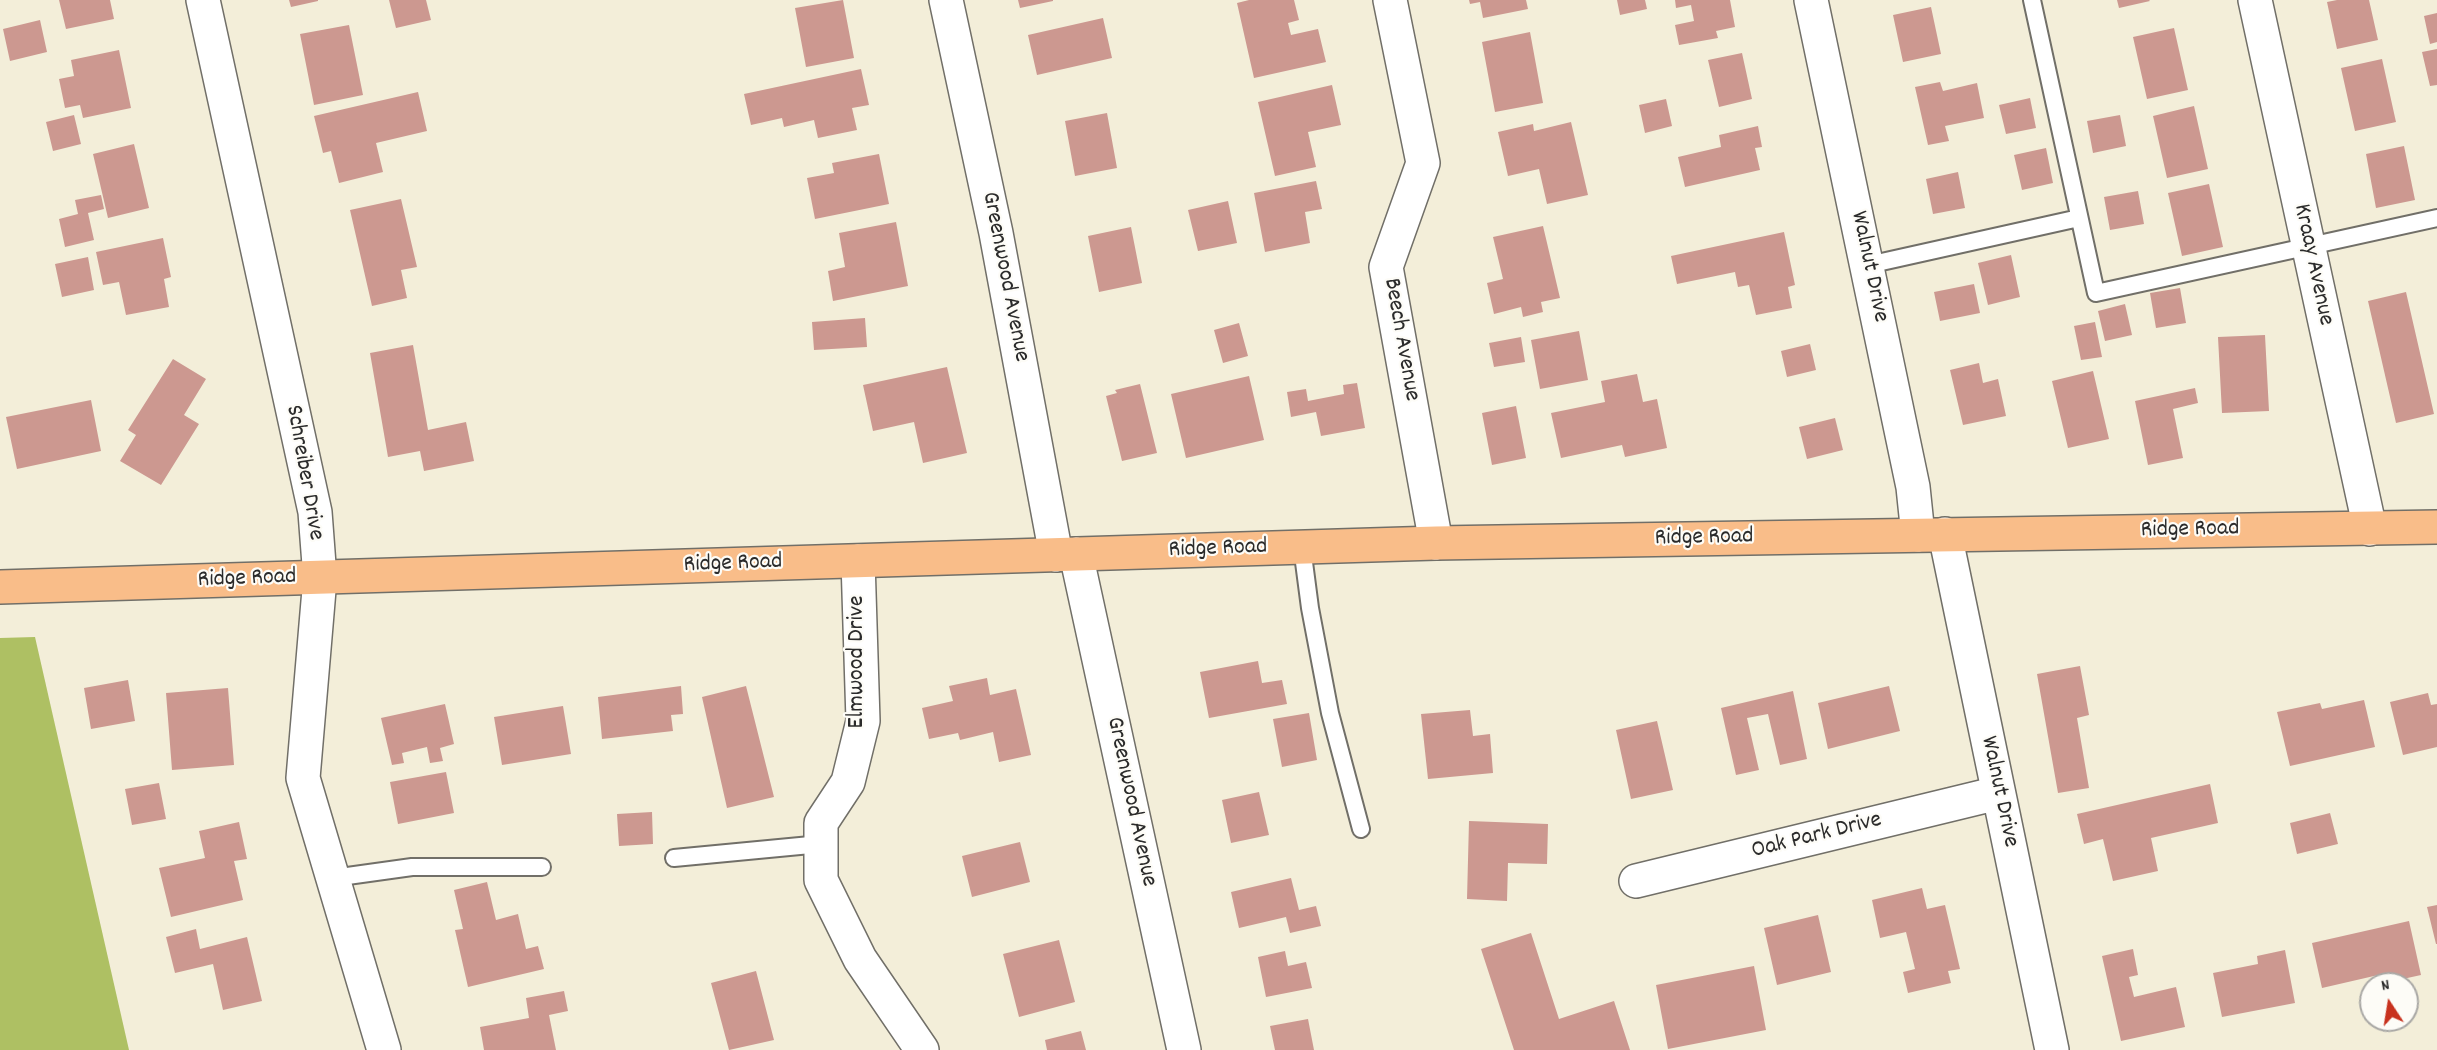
<!DOCTYPE html>
<html>
<head>
<meta charset="utf-8">
<style>
  body { margin:0 }
  #map { position:relative; width:2437px; height:1050px; overflow:hidden; background:#f3eed9; font-family:Dekko,sans-serif }
  canvas { display:block }
  .north { position:absolute; left:2359px; top:972px; width:60px; height:60px; box-sizing:border-box; background:#fdfcf7; border:2px solid #a9a8a5; border-radius:50%; rotate:348deg; font-size:16px; font-weight:700; line-height:24px; text-align:center; color:#2b2b2b }
  .north::after { content:''; display:block; margin:auto; width:21px; height:27px; background:#c8321e; clip-path:polygon(50% 0,100% 100%,50% 72%,0 100%) }
</style>
</head>
<body>
<div id="map">
<canvas width="2437" height="1050"></canvas>
<div class="north">N</div>
</div>
<script>
const c = document.querySelector('canvas').getContext('2d');
c.lineJoin = 'round';
function fillPath(path, color) { c.fillStyle = color; c.fill(path, 'evenodd'); }
const shape = rows => new Path2D(rows.map(r => 'M' + r).join(''));
function strokePath(path, color, width, dash) { c.strokeStyle = color; c.lineWidth = width; c.lineCap = dash ? 'butt' : 'round'; c.setLineDash(dash || []); c.stroke(path); }
function label(font, color, halo, rows, align = 'center') {
  c.font = font + ' Dekko,sans-serif'; c.lineWidth = 4.5; c.setLineDash([]); c.textBaseline = 'middle'; c.strokeStyle = halo; c.fillStyle = color; for (const [text, x, y, turn = 0] of rows) {
    c.save(); c.translate(x, y); c.rotate((+turn || 0) * Math.PI / 180); c.textAlign = isNaN(turn) ? turn : align; if (halo) c.strokeText(text, 0, 0); c.fillText(text, 0, 0); c.restore();
  }
}
fillPath(shape([
  [35,637,129,1050,0,1050,0,638]
]), '#aec063');
fillPath(shape([
  [59,0,110,0,114,19,66,29],
  [289,0,318,0,318,1,291,7],
  [389,0,426,0,431,20,396,28],
  [843,0,854,58,806,67,795,8],
  [1018,0,1053,0,1053,1,1020,8],
  [1249,0,1294,0,1299,20,1288,23,1291,35,1318,29,1326,62,1254,78,1237,3],
  [1469,0,1526,0,1528,9,1483,18,1480,2,1470,4],
  [1617,0,1645,0,1647,9,1620,15],
  [1675,0,1730,0,1735,27,1716,31,1718,38,1679,45,1675,25,1694,21,1691,5,1676,8],
  [2117,0,2149,0,2150,1,2119,8],
  [2337,0,2369,0,2378,40,2337,49,2327,2],
  [1931,7,1941,54,1903,62,1893,15],
  [2437,13,2437,42,2430,44,2424,16],
  [1103,18,1112,58,1037,75,1028,35],
  [40,20,47,52,10,61,3,29],
  [349,25,363,95,314,105,300,34],
  [2174,28,2188,90,2147,99,2133,37],
  [1530,32,1543,103,1495,112,1482,42],
  [2437,49,2437,85,2430,86,2422,52],
  [119,50,131,108,83,118,80,105,65,108,59,79,74,76,71,60],
  [1742,53,1752,99,1719,107,1708,60],
  [2382,59,2396,122,2355,131,2341,68],
  [861,69,869,105,852,108,857,130,818,138,814,120,784,127,782,118,751,125,744,94],
  [1940,82,1943,91,1977,83,1984,118,1945,126,1949,141,1928,145,1915,87],
  [1332,85,1341,125,1308,132,1316,167,1275,176,1258,102],
  [418,92,427,131,376,143,383,172,339,183,331,151,323,153,314,116],
  [2030,98,2036,128,2006,134,1999,105],
  [1666,99,1672,126,1645,133,1639,105],
  [2194,106,2208,169,2167,178,2153,116],
  [1107,113,1117,168,1075,176,1065,121],
  [74,115,81,144,53,151,46,122],
  [2120,115,2126,146,2093,153,2087,121],
  [1571,122,1588,195,1547,204,1539,169,1508,176,1498,132,1533,124,1534,131],
  [1758,126,1762,147,1755,148,1760,170,1685,187,1678,157,1721,147,1719,135],
  [134,144,149,208,108,218,93,154],
  [2404,146,2415,200,2376,208,2366,154],
  [2046,148,2053,183,2022,190,2014,155],
  [879,154,889,204,815,219,807,178,834,173,832,163],
  [1958,172,1965,208,1933,214,1926,179],
  [1316,181,1322,209,1305,212,1310,243,1265,252,1254,193],
  [2209,184,2223,247,2182,256,2168,193],
  [2138,191,2144,224,2110,230,2104,197],
  [101,195,104,209,88,213,94,240,65,247,59,219,78,214,75,200],
  [401,199,417,267,401,270,407,298,372,306,350,210],
  [1228,201,1237,243,1198,251,1188,210],
  [896,222,908,286,833,301,828,271,845,267,839,233],
  [1543,226,1560,298,1541,302,1543,312,1523,317,1521,307,1494,314,1487,283,1503,279,1493,237],
  [1131,227,1142,283,1099,292,1088,236],
  [1784,232,1795,285,1788,287,1792,308,1756,315,1749,285,1738,287,1735,272,1677,284,1671,256],
  [163,238,171,277,164,279,169,307,126,315,119,282,103,285,96,252],
  [2011,255,2020,297,1988,305,1978,263],
  [88,257,94,290,62,297,55,264],
  [1974,284,1980,313,1940,321,1934,292],
  [2180,288,2186,323,2156,328,2150,293],
  [2406,292,2434,414,2396,423,2368,301],
  [2125,304,2132,335,2105,341,2098,311],
  [865,318,867,347,814,350,812,322],
  [2095,322,2102,357,2081,360,2074,326],
  [1239,323,1248,356,1223,363,1214,330],
  [1579,331,1588,380,1540,389,1531,340],
  [2265,335,2269,411,2222,413,2218,337],
  [1521,337,1525,362,1494,367,1489,343],
  [1810,344,1816,370,1787,377,1781,351],
  [413,345,428,430,466,422,474,461,424,471,420,451,388,457,370,353],
  [173,359,206,379,184,415,199,424,161,485,120,461,136,435,128,430],
  [1979,363,1983,383,1998,379,2006,416,1963,425,1950,370],
  [947,367,967,453,923,463,914,422,873,431,863,385],
  [2093,371,2109,439,2068,448,2052,381],
  [1637,374,1643,402,1657,399,1667,448,1625,457,1622,445,1561,458,1551,413,1605,402,1601,381],
  [1249,376,1264,440,1186,458,1171,394],
  [1357,383,1365,428,1321,436,1316,412,1291,417,1287,392,1306,389,1308,401,1344,394,1343,385],
  [1140,384,1157,453,1122,461,1106,396,1117,393,1115,390],
  [2195,388,2198,403,2173,409,2183,458,2148,465,2135,401],
  [91,400,101,451,17,469,6,417],
  [1516,406,1526,458,1492,465,1482,413],
  [1835,418,1843,450,1807,459,1799,427],
  [1258,661,1262,683,1282,680,1287,704,1209,718,1200,672],
  [2080,666,2089,715,2077,718,2089,788,2058,793,2037,674],
  [987,678,990,695,1016,689,1031,755,999,762,993,732,960,740,958,733,929,739,922,708,953,701,949,686],
  [128,680,135,721,91,729,84,688],
  [681,686,683,714,671,715,673,731,602,739,598,697],
  [746,686,774,797,727,808,702,697],
  [1889,686,1900,731,1828,749,1818,703],
  [228,688,234,765,172,770,166,693],
  [1793,691,1807,759,1780,765,1768,714,1747,718,1759,770,1736,775,1721,708],
  [2428,693,2431,705,2437,704,2437,747,2403,755,2390,702],
  [2364,700,2375,747,2290,766,2277,712,2320,703,2322,709],
  [445,704,454,744,440,748,443,761,430,763,427,747,402,753,404,763,392,765,381,718],
  [563,706,571,754,502,765,494,717],
  [1470,710,1473,736,1490,734,1493,773,1428,779,1421,714],
  [1309,713,1317,760,1282,767,1273,719],
  [1657,721,1673,790,1631,799,1616,730],
  [446,772,454,813,398,824,390,782],
  [159,783,166,819,132,825,125,789],
  [2210,784,2218,823,2151,838,2158,871,2113,881,2103,839,2084,844,2077,814],
  [1259,792,1269,835,1231,843,1222,800],
  [652,812,653,844,619,846,617,814],
  [2330,813,2338,844,2297,854,2290,823],
  [1469,821,1548,824,1547,864,1508,863,1507,901,1467,899],
  [239,822,247,859,234,861,243,900,171,917,159,868,205,858,199,831],
  [1020,842,1030,882,972,897,962,856],
  [1291,878,1299,910,1316,906,1321,926,1290,933,1286,917,1239,928,1231,892],
  [487,882,496,920,518,914,526,949,538,946,544,969,468,987,455,930,463,929,454,890],
  [1922,888,1927,909,1945,905,1960,969,1948,971,1951,983,1908,993,1903,972,1915,969,1906,932,1880,938,1872,900],
  [2437,905,2437,944,2436,944,2427,907],
  [1818,915,1831,972,1777,985,1764,928],
  [2409,921,2421,975,2389,982,2387,973,2322,988,2312,943],
  [196,929,200,949,247,937,262,1001,223,1010,213,964,175,973,166,937],
  [1531,933,1559,1019,1614,1001,1630,1050,1514,1050,1481,949],
  [1059,940,1075,1002,1019,1017,1003,954],
  [2133,949,2138,975,2129,977,2134,997,2176,987,2185,1027,2121,1041,2102,956],
  [2285,950,2295,1003,2222,1017,2213,973,2258,964,2257,956],
  [1285,951,1288,966,1306,962,1312,988,1266,997,1258,957],
  [1754,966,1766,1030,1668,1049,1656,985],
  [756,971,774,1040,729,1050,711,983],
  [564,991,568,1011,549,1015,556,1050,484,1050,480,1027,529,1018,526,998],
  [1308,1019,1314,1050,1275,1050,1270,1026],
  [1081,1031,1086,1050,1047,1050,1045,1040]
]), '#cc9890');
const service = shape([
  [2032,0,2096,293,2437,218],
  [1868,265,2079,218],
  [1302,547,1310,608,1330,713,1361,829],
  [674,858,821,844],
  [333,878,412,867,542,867]
]);
const minor = shape([
  [203,0,315,512,320,578,303,778,384,1050],
  [946,0,996,233,1056,555],
  [1390,0,1423,163,1386,267,1436,543],
  [1811,0,1913,487,1918,535],
  [2255,0,2370,529],
  [1945,534,2052,1050],
  [1076,554,1184,1050],
  [858,561,863,721,848,782,821,823,821,880,860,959,922,1050],
  [1636,881,1998,793]
]);
const primary = shape([
  [0,587,1436,543,2437,527]
]);
strokePath(service, '#716f68', 20);
strokePath(minor, '#716f68', 36);
strokePath(primary, '#716f68', 36);
strokePath(service, '#fff', 16);
strokePath(minor, '#fff', 33);
strokePath(primary, '#f9bd89', 33);
label('24px', '#2b2b2b', '#fdfcf7', [
  ["Kraay Avenue",2312,265,78],
  ["Walnut Drive",1868,267,78],
  ["Greenwood Avenue",1004,277,79],
  ["Beech Avenue",1400,340,80],
  ["Schreiber Drive",303,473,80],
  ["Ridge Road",2190,531,-1],
  ["Ridge Road",1704,539,-1],
  ["Ridge Road",1218,550,-2],
  ["Ridge Road",733,565,-2],
  ["Ridge Road",247,580,-2],
  ["Elmwood Drive",859,662,-90],
  ["Walnut Drive",1998,792,78],
  ["Greenwood Avenue",1130,802,78],
  ["Oak Park Drive",1817,837,-14]
]);
</script>
</body>
</html>
